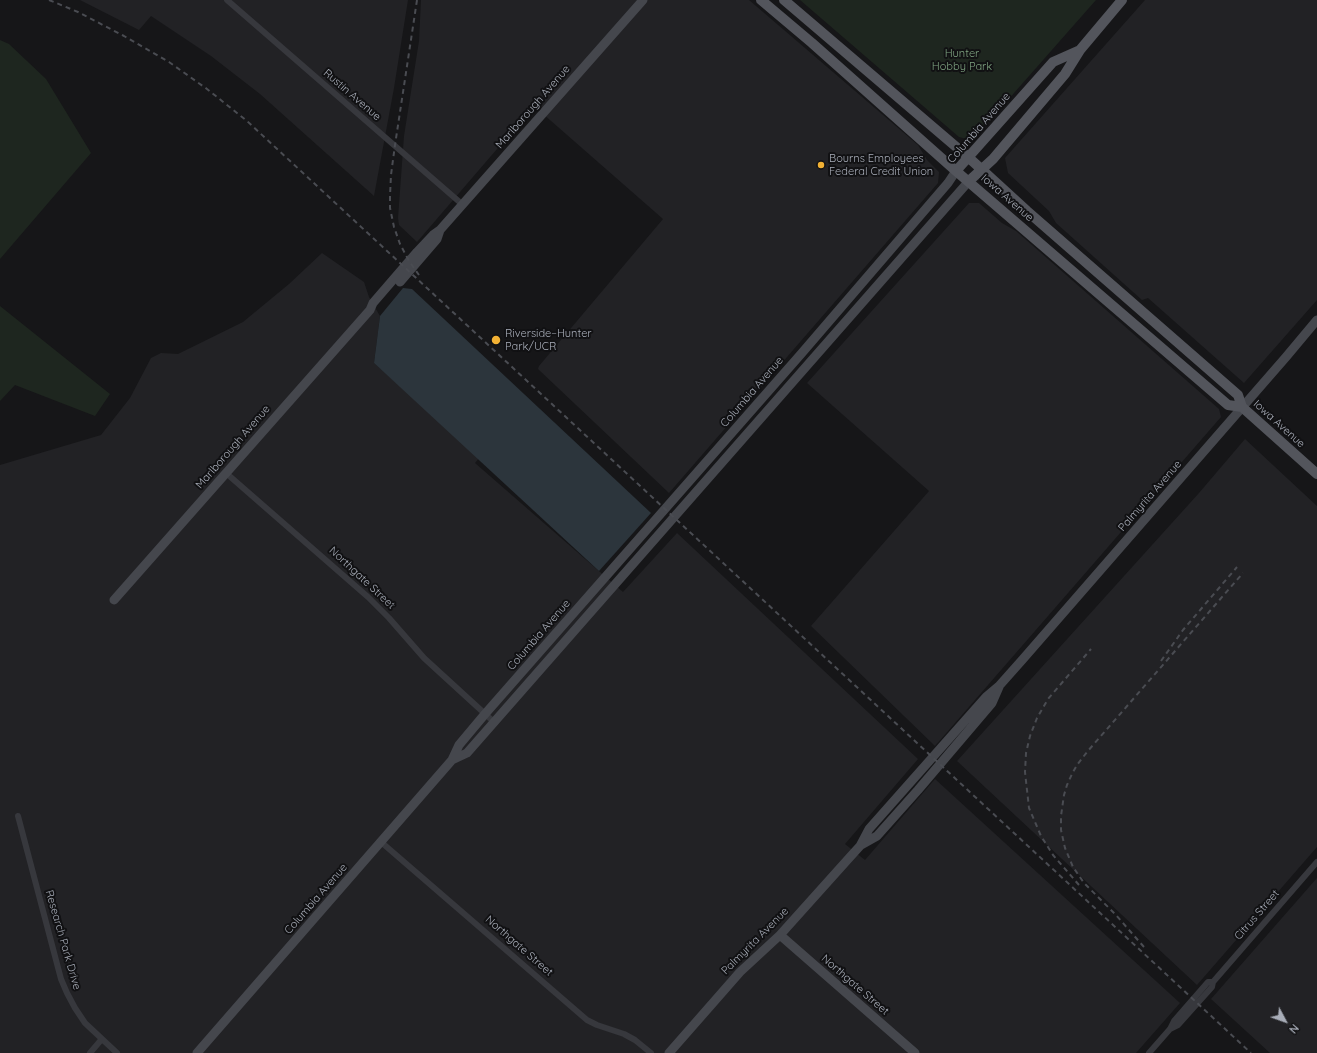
<!DOCTYPE html>
<html>
<head>
<meta charset="utf-8">
<style>
  body { margin:0 }
  #map { position:relative; width:1317px; height:1053px; overflow:hidden; background:#161618; font-family:Quicksand,sans-serif }
  canvas { display:block }
  .north { position:absolute; left:1265px; top:1001px; width:40px; height:40px; -webkit-text-stroke:3px #111113; paint-order:stroke; rotate:131deg; font-size:11px; font-weight:700; line-height:16px; text-align:center; color:#a8adb8 }
  .north::after { content:''; display:block; margin:auto; width:14px; height:18px; background:#a8adb8; clip-path:polygon(50% 0,100% 100%,50% 72%,0 100%) }
</style>
</head>
<body>
<div id="map">
<canvas width="1317" height="1053"></canvas>
<div class="north">N</div>
</div>
<script>
const c = document.querySelector('canvas').getContext('2d');
c.lineJoin = 'round';
function fillPath(path, color) { c.fillStyle = color; c.fill(path, 'evenodd'); }
const shape = rows => new Path2D(rows.map(r => 'M' + r).join(''));
function strokePath(path, color, width, dash) { c.strokeStyle = color; c.lineWidth = width; c.lineCap = dash ? 'butt' : 'round'; c.setLineDash(dash || []); c.stroke(path); }
function label(font, color, halo, rows, align = 'center') {
  c.font = font + ' Quicksand,sans-serif'; c.lineWidth = 4; c.setLineDash([]); c.textBaseline = 'middle'; c.strokeStyle = halo; c.fillStyle = color; for (const [text, x, y, turn = 0] of rows) {
    c.save(); c.translate(x, y); c.rotate((+turn || 0) * Math.PI / 180); c.textAlign = isNaN(turn) ? turn : align; if (halo) c.strokeText(text, 0, 0); c.fillText(text, 0, 0); c.restore();
  }
}
fillPath(shape([
  [80,0,408,0,394,88,374,196,260,94,211,56,151,16,139,30],
  [421,0,749,0,918,145,927,160,939,172,938,183,669,493,538,369,539,366,663,219,534,106,417,242,399,225,398,218,404,136,419,41],
  [1145,0,1317,0,1317,300,1244,383,1148,298,1142,300,1056,223,1049,211,1008,173,1005,158],
  [969,203,979,203,1002,223,1016,231,1219,409,1221,417,935,746,811,626,929,491,807,383],
  [322,253,364,282,369,297,380,316,374,363,480,457,475,463,623,592,677,533,918,759,845,844,865,860,935,779,1180,1003,1136,1053,0,1053,0,465,101,435,130,398,151,358,161,353,178,354,243,322,289,284],
  [1245,439,1317,506,1317,847,1197,985,957,761,1199,493],
  [1317,878,1317,1053,1270,1053,1211,999]
]), '#222225');
fillPath(shape([
  [800,0,1096,0,977,135,967,139,959,137],
  [0,40,9,44,46,79,91,153,0,259],
  [0,306,110,394,95,416,15,385,0,401]
]), '#1e261f');
fillPath(shape([
  [403,288,412,289,651,513,599,571,374,363,380,316]
]), '#2c353c');
strokePath(shape([
  [227,0,463,205],
  [226,473,368,597,389,618,424,658,495,723],
  [18,816,61,979,67,993,75,1008,85,1023,117,1053],
  [381,842,587,1020,597,1025,624,1034,635,1040,651,1053],
  [1170,1029,1178,1025,1212,987,1213,982,1317,862],
  [90,1053,101,1040],
  [1149,1053,1170,1029,1174,1021,1208,982,1213,982]
]), '#37383d', 6);
strokePath(shape([
  [400,282,437,239,440,230],
  [114,600,370,310,373,303,417,252,433,235,440,230,643,0],
  [452,760,467,753,969,181],
  [861,845,877,836,918,790,992,703,999,687],
  [780,935,915,1053],
  [197,1053,452,760,459,745,485,714,801,354,948,183,956,171],
  [669,1053,740,972,780,935,850,857,860,846,869,829,986,697,999,686,1023,659,1286,357,1317,320]
]), '#45474d', 9);
strokePath(shape([
  [761,0,812,43,956,171,1228,405,1242,407],
  [784,0,968,157,1027,211,1238,395,1242,407,1317,474],
  [956,171,1053,62,1080,50],
  [969,181,993,159,1065,74,1080,50,1122,0]
]), '#53555c', 10);
strokePath(shape([
  [49,0,78,12,124,36,169,62,207,89,247,121,1251,1053],
  [417,0,395,145,391,175,390,196,390,208,394,227,400,244,409,261,419,275],
  [1161,661,1183,630,1237,567],
  [1079,885,1053,855,1041,836,1029,808,1025,772,1026,753,1030,736,1037,718,1048,699,1091,649],
  [1144,947,1115,914,1084,883,1073,867,1065,848,1061,830,1061,816,1064,795,1067,785,1072,774,1077,765,1087,752,1243,573]
]), '#4a4c52', 2, [5, 4]);
for (const [x, y, r, color] of [
  [821,165,4,"#f2b134"],
  [496,340,5,"#f2b134"]
]) { const dot = new Path2D(); dot.arc(x, y, r, 0, 2 * Math.PI); c.fillStyle = color; c.fill(dot); strokePath(dot, '#111113', 1.5); }
label('11px', '#7fa381', '#111113', [
  ["Hunter",962,54],
  ["Hobby Park",962,67]
]);
label('11px', '#a8adb8', '#111113', [
  ["Rustin Avenue",352,95,41],
  ["Marlborough Avenue",533,107,-49],
  ["Columbia Avenue",979,128,-49],
  ["Iowa Avenue",1007,198,41],
  ["Columbia Avenue",752,392,-49],
  ["Iowa Avenue",1279,424,42],
  ["Marlborough Avenue",233,447,-49],
  ["Palmyrita Avenue",1150,496,-49],
  ["Northgate Street",362,578,43],
  ["Columbia Avenue",539,635,-49],
  ["Columbia Avenue",316,899,-49],
  ["Citrus Street",1257,915,-49],
  ["Research Park Drive",63,940,74],
  ["Palmyrita Avenue",755,941,-45],
  ["Northgate Street",519,946,41],
  ["Northgate Street",855,985,41]
]);
label('11px', '#a8adb8', '#111113', [
  ["Bourns Employees",829,159],
  ["Federal Credit Union",829,172],
  ["Riverside–Hunter",505,334],
  ["Park/UCR",505,347]
], 'left');
</script>
</body>
</html>
